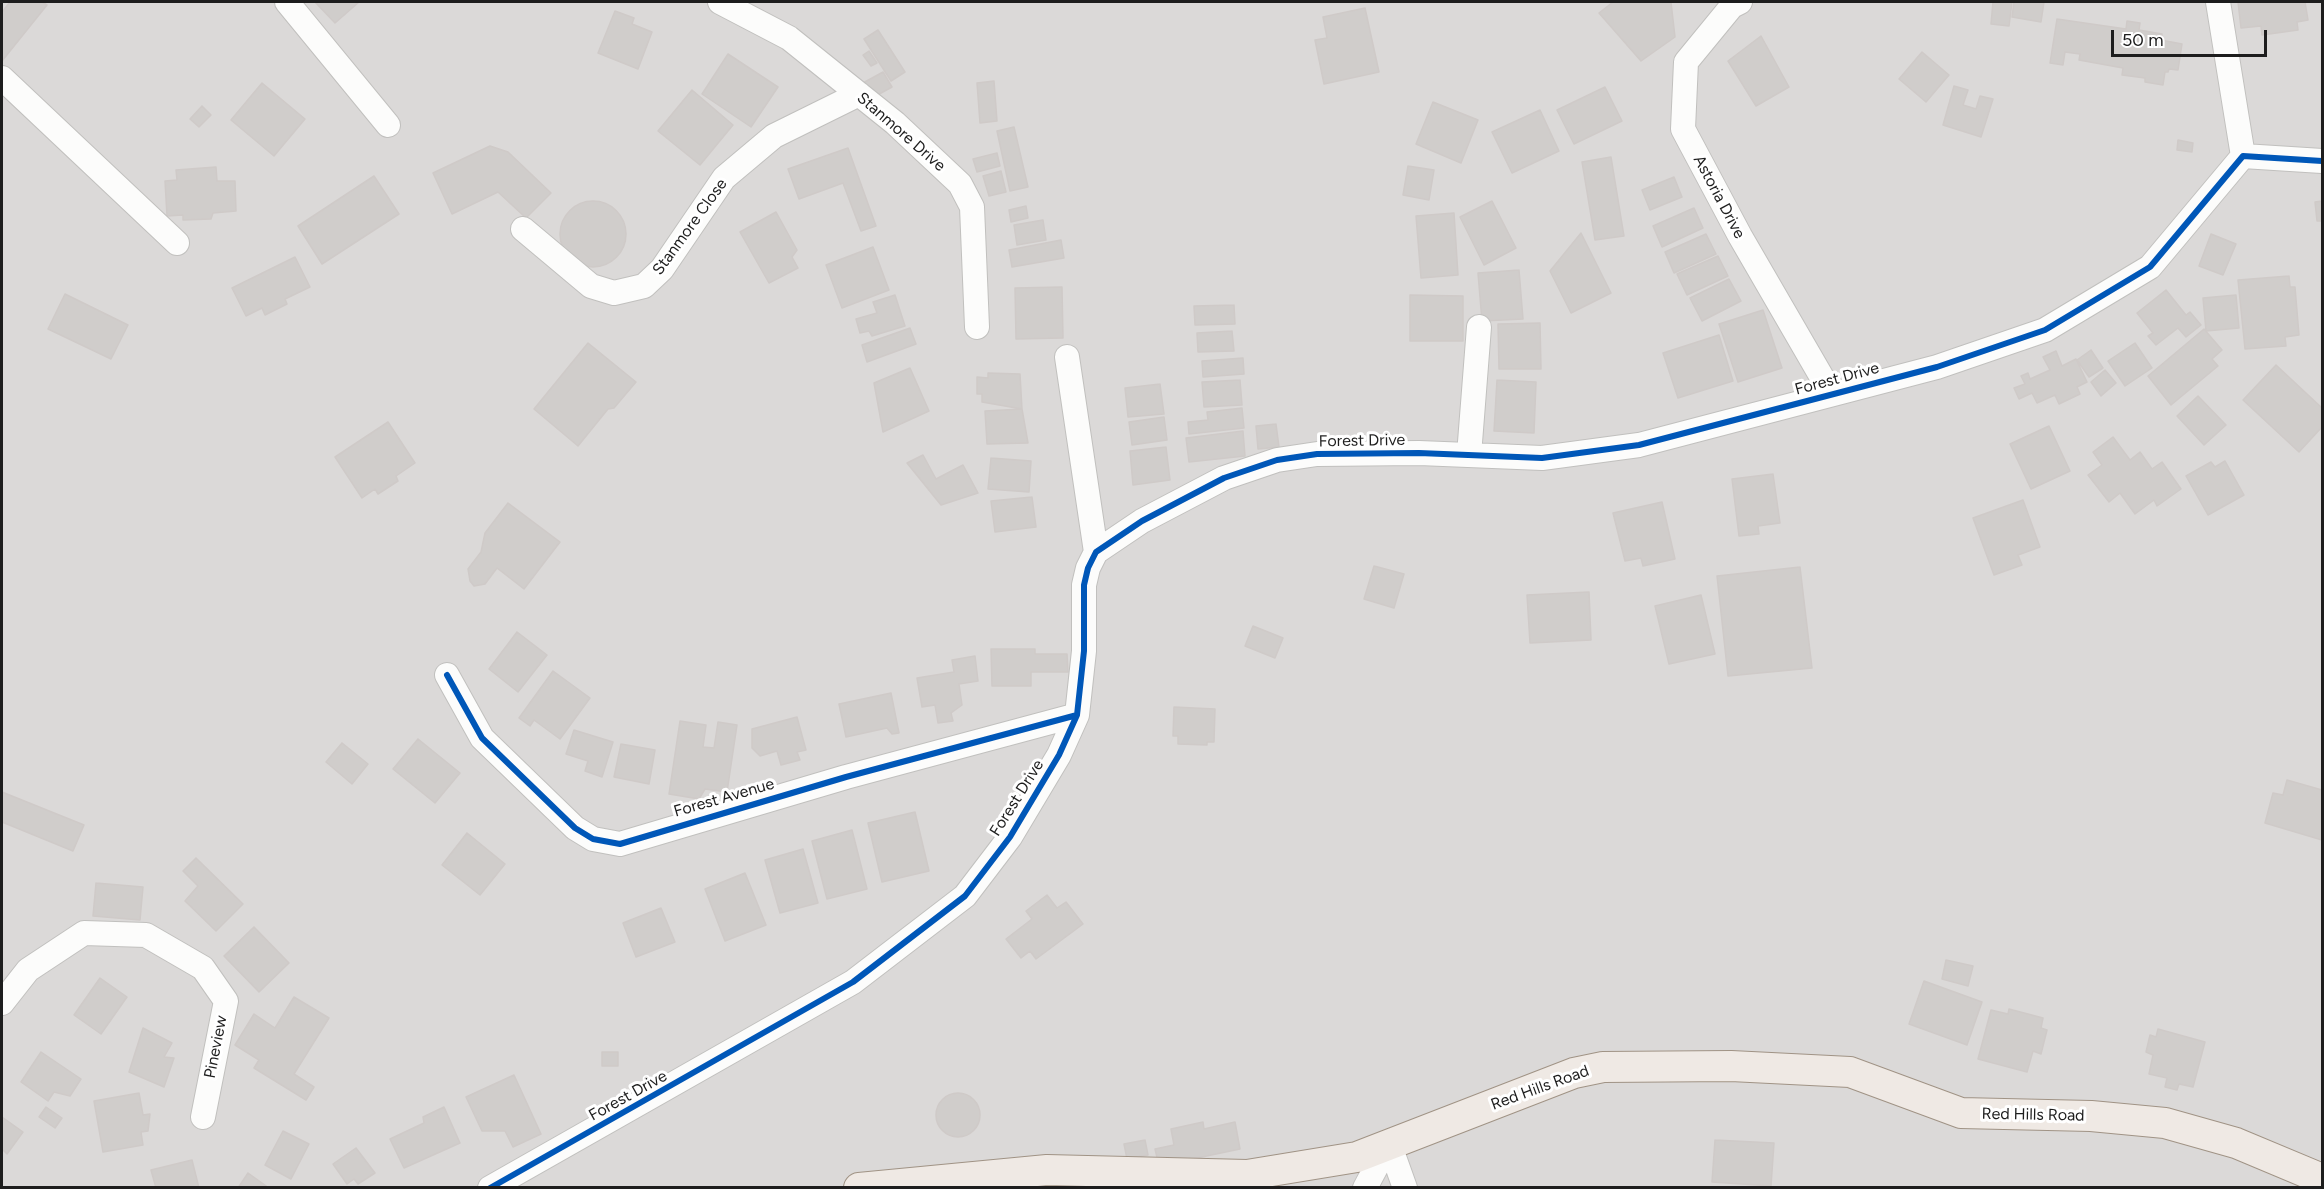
<!DOCTYPE html>
<html>
<head>
<meta charset="utf-8">
<style>
  body { margin:0 }
  #map { position:relative; width:2324px; height:1189px; overflow:hidden; background:#ece9e6; font-family:Figtree,sans-serif }
  canvas { display:block }
  .frame { position:absolute; inset:0; border:3px solid #1d1d1d; pointer-events:none }
  .scale { position:absolute; left:2111px; top:30px; width:156px; height:27px; box-sizing:border-box; border:3px solid #1d1d1d; border-top:0; padding-left:8px; font-size:18px; line-height:21px; white-space:nowrap; color:#1d1d1d; -webkit-text-stroke:4px #fff; paint-order:stroke }
</style>
</head>
<body>
<div id="map">
<canvas width="2324" height="1189"></canvas>
<div class="frame"></div>
<div class="scale">50 m</div>
</div>
<script>
const c = document.querySelector('canvas').getContext('2d');
c.lineJoin = 'round';
function fillPath(path, color) { c.fillStyle = color; c.fill(path, 'evenodd'); }
const shape = rows => new Path2D(rows.map(r => 'M' + r).join(''));
function strokePath(path, color, width, dash) { c.strokeStyle = color; c.lineWidth = width; c.lineCap = dash ? 'butt' : 'round'; c.setLineDash(dash || []); c.stroke(path); }
function label(font, color, halo, rows, align = 'center') {
  c.font = font + ' Figtree,sans-serif'; c.lineWidth = 6; c.setLineDash([]); c.textBaseline = 'middle'; c.strokeStyle = halo; c.fillStyle = color; for (const [text, x, y, turn = 0] of rows) {
    c.save(); c.translate(x, y); c.rotate((+turn || 0) * Math.PI / 180); c.textAlign = isNaN(turn) ? turn : align; if (halo) c.strokeText(text, 0, 0); c.fillText(text, 0, 0); c.restore();
  }
}
fillPath(shape([
  [2,2,2322,2,2322,1187,2,1187]
]), '#dbd9d8');
const building = shape([
  [10,2,42,2,47,5,2,61,2,12,10,2],
  [315,2,359,2,335,23,315,2],
  [1613,2,1671,2,1675,37,1641,61,1599,13,1613,2],
  [1993,2,2012,2,2009,26,1991,24,1993,2],
  [2014,2,2044,2,2041,22,2012,17,2014,2],
  [2238,2,2305,2,2308,20,2297,22,2298,30,2262,35,2261,26,2241,28,2238,2],
  [1365,8,1379,72,1324,84,1315,40,1327,38,1323,17,1365,8],
  [615,11,634,18,632,24,652,32,638,69,598,53,615,11],
  [2057,19,2126,29,2127,21,2140,23,2139,30,2162,34,2161,40,2182,44,2178,70,2169,69,2168,72,2165,72,2163,85,2145,82,2145,78,2122,75,2123,68,2079,60,2080,54,2065,52,2063,65,2050,63,2057,19],
  [878,30,905,72,891,81,864,39,878,30],
  [1761,36,1789,87,1756,106,1728,61,1761,36],
  [869,51,877,63,871,66,863,55,869,51],
  [1922,52,1949,75,1926,102,1899,79,1922,52],
  [728,54,778,87,751,127,702,94,728,54],
  [883,72,892,87,872,98,863,83,883,72],
  [994,81,997,121,980,123,977,83,994,81],
  [262,83,305,119,274,156,231,120,262,83],
  [1954,86,1968,90,1963,105,1976,109,1980,96,1993,99,1981,137,1943,125,1954,86],
  [1605,87,1622,121,1574,144,1557,110,1605,87],
  [692,90,733,125,700,165,658,131,692,90],
  [1433,102,1478,120,1461,163,1416,144,1433,102],
  [202,106,211,115,199,127,190,119,202,106],
  [1540,110,1559,151,1512,173,1492,132,1540,110],
  [1014,127,1028,187,1010,191,997,131,1014,127],
  [2178,140,2193,143,2192,152,2177,150,2178,140],
  [490,146,508,152,551,193,526,218,498,192,452,214,433,173,490,146],
  [848,148,876,226,861,231,843,183,799,199,788,169,848,148],
  [997,153,1000,166,977,172,973,159,997,153],
  [1611,157,1624,236,1595,240,1582,162,1611,157],
  [1408,166,1434,170,1429,200,1403,195,1408,166],
  [216,167,217,181,235,181,236,211,213,213,211,219,183,220,183,215,167,216,165,181,177,180,176,170,216,167],
  [1001,171,1006,192,989,196,983,176,1001,171],
  [374,176,399,214,322,264,298,226,374,176],
  [1674,177,1682,197,1650,210,1642,190,1674,177],
  [1492,201,1516,248,1484,265,1460,217,1492,201],
  [2322,201,2322,221,2317,221,2315,202,2322,201],
  '560 234a33 33 0 1 1 66 0a33 33 0 1 1-66 0Z',
  [1026,206,1028,218,1011,222,1009,210,1026,206],
  [1694,208,1703,228,1662,247,1653,226,1694,208],
  [776,212,797,250,792,257,798,268,769,283,740,232,776,212],
  [1454,213,1458,275,1421,278,1416,216,1454,213],
  [1043,220,1046,240,1017,245,1014,225,1043,220],
  [1581,233,1611,293,1571,313,1550,271,1581,233],
  [1706,234,1716,254,1674,273,1665,252,1706,234],
  [2211,234,2236,244,2223,275,2199,266,2211,234],
  [1061,240,1064,258,1012,267,1009,250,1061,240],
  [873,247,889,290,842,308,826,265,873,247],
  [1718,256,1728,276,1687,295,1677,274,1718,256],
  [295,257,310,287,285,299,287,304,265,315,262,308,246,316,232,288,295,257],
  [1519,270,1523,319,1482,321,1478,273,1519,270],
  [2289,276,2290,287,2295,287,2299,335,2285,337,2286,346,2245,349,2238,280,2289,276],
  [1729,279,1741,301,1702,321,1690,298,1729,279],
  [1062,287,1063,338,1016,339,1015,288,1062,287],
  [2166,290,2186,315,2190,312,2201,325,2186,337,2178,328,2156,345,2148,336,2153,333,2137,313,2166,290],
  [65,294,128,325,111,359,48,329,65,294],
  [895,295,905,326,872,336,869,331,860,333,856,319,877,313,873,302,895,295],
  [1410,295,1463,296,1463,341,1410,341,1410,295],
  [2236,295,2239,328,2206,331,2203,298,2236,295],
  [1234,305,1235,324,1195,325,1194,306,1234,305],
  [1763,310,1782,368,1738,382,1719,324,1763,310],
  [1540,323,1541,369,1499,369,1498,324,1540,323],
  [910,328,916,344,867,362,862,345,910,328],
  [2204,329,2222,350,2212,359,2218,366,2171,405,2148,376,2204,329],
  [1232,331,1234,351,1198,352,1197,333,1232,331],
  [1719,335,1733,381,1678,398,1663,353,1719,335],
  [588,343,636,382,614,408,608,409,578,446,534,409,588,343],
  [2135,343,2152,368,2125,386,2108,361,2135,343],
  [2091,350,2103,368,2089,377,2077,360,2091,350],
  [2056,351,2062,366,2076,359,2087,382,2077,387,2080,394,2059,404,2055,395,2037,403,2032,393,2019,399,2014,388,2025,384,2021,376,2028,373,2030,379,2050,370,2043,357,2056,351],
  [1243,358,1244,374,1203,377,1202,361,1243,358],
  [2276,365,2322,408,2322,427,2299,452,2243,400,2276,365],
  [910,368,929,411,883,432,874,383,910,368],
  [2105,370,2116,383,2101,396,2091,382,2105,370],
  [988,373,1020,374,1022,409,982,402,982,394,977,394,977,377,988,378,988,373],
  [1240,380,1242,405,1204,407,1202,382,1240,380],
  [1497,380,1536,382,1534,433,1494,431,1497,380],
  [1160,384,1164,414,1128,417,1125,388,1160,384],
  [2198,396,2226,425,2204,445,2177,416,2198,396],
  [1242,408,1244,428,1189,434,1188,422,1208,420,1207,412,1242,408],
  [1022,409,1028,443,987,444,985,411,1022,409],
  [1164,417,1167,440,1132,445,1129,422,1164,417],
  [388,422,415,463,396,476,398,481,378,494,375,489,362,498,335,457,388,422],
  [1276,424,1279,447,1258,449,1256,426,1276,424],
  [2049,426,2070,471,2031,489,2010,444,2049,426],
  [1243,431,1245,456,1189,462,1186,438,1243,431],
  [2113,437,2130,460,2140,452,2152,469,2162,462,2181,489,2157,506,2154,500,2135,514,2120,493,2109,502,2088,475,2102,465,2093,452,2113,437],
  [1166,447,1170,480,1133,485,1130,451,1166,447],
  [923,455,936,479,963,465,978,493,941,505,907,463,923,455],
  [991,458,1031,461,1029,492,988,489,991,458],
  [2225,461,2244,495,2208,515,2186,476,2211,462,2215,467,2225,461],
  [1773,474,1780,523,1758,526,1759,534,1739,536,1732,479,1773,474],
  [1032,497,1036,527,995,532,991,501,1032,497],
  [2023,500,2040,547,2018,555,2022,565,1994,575,1973,518,2023,500],
  [1662,502,1675,559,1643,566,1641,558,1625,561,1613,513,1662,502],
  [508,503,560,542,524,589,497,568,485,584,474,586,470,581,468,569,481,552,485,533,508,503],
  [1374,566,1404,574,1394,608,1364,599,1374,566],
  [1800,567,1812,668,1728,676,1717,576,1800,567],
  [1589,592,1591,640,1530,643,1527,595,1589,592],
  [1701,595,1715,654,1669,664,1655,606,1701,595],
  [1253,626,1283,638,1275,658,1245,646,1253,626],
  [517,632,547,655,518,692,489,669,517,632],
  [991,649,1035,649,1035,654,1067,654,1068,672,1031,672,1031,686,992,686,991,649],
  [975,656,978,681,959,684,962,705,951,713,953,721,938,723,935,705,922,707,917,678,954,672,952,660,975,656],
  [553,671,590,698,560,739,534,720,530,726,519,718,553,671],
  [891,693,899,733,892,734,887,728,846,737,839,704,891,693],
  [1174,707,1215,709,1214,742,1207,742,1207,745,1178,744,1178,736,1173,736,1174,707],
  [797,717,806,750,797,752,800,760,781,765,777,751,760,756,752,748,752,729,797,717],
  [680,721,706,725,703,747,714,748,718,722,737,725,727,792,705,789,699,799,669,794,680,721],
  [574,730,613,742,602,777,585,771,588,761,566,754,574,730],
  [418,739,460,773,435,803,393,769,418,739],
  [342,743,368,764,352,784,326,762,342,743],
  [621,744,655,750,649,784,614,777,621,744],
  [2287,780,2322,790,2322,840,2265,823,2273,793,2283,795,2287,780],
  [2,792,84,825,73,851,2,822,2,792],
  [915,812,929,871,882,882,868,823,915,812],
  [852,830,867,889,827,899,812,841,852,830],
  [467,833,505,864,480,895,442,865,467,833],
  [803,849,818,903,780,913,765,860,803,849],
  [196,858,243,904,216,931,185,901,198,886,183,871,196,858],
  [745,873,766,925,725,941,705,889,745,873],
  [96,883,143,887,140,920,93,916,96,883],
  [1047,895,1057,908,1066,902,1083,924,1036,959,1030,951,1021,958,1006,939,1032,919,1026,911,1047,895],
  [661,908,675,942,636,957,623,923,661,908],
  [254,927,289,963,259,992,224,956,254,927],
  [1946,960,1973,966,1968,986,1942,979,1946,960],
  [100,978,127,997,101,1034,74,1015,100,978],
  [1924,981,1982,1002,1967,1045,1909,1024,1924,981],
  [294,997,329,1018,294,1074,314,1087,306,1100,254,1068,259,1060,235,1045,254,1014,275,1028,294,997],
  [2009,1009,2043,1018,2041,1028,2047,1030,2041,1054,2033,1051,2027,1072,1978,1059,1991,1010,2008,1014,2009,1009],
  [143,1028,172,1043,164,1057,174,1058,164,1087,129,1072,143,1028],
  [2158,1029,2205,1042,2193,1087,2179,1084,2177,1090,2165,1087,2167,1078,2149,1074,2153,1055,2146,1052,2150,1035,2156,1037,2158,1029],
  [41,1052,81,1079,70,1096,54,1092,48,1101,21,1082,41,1052],
  [602,1052,618,1052,618,1066,602,1066,602,1052],
  [514,1075,541,1134,513,1147,505,1131,482,1131,466,1097,514,1075],
  [139,1093,143,1115,150,1114,148,1131,141,1132,143,1145,103,1152,94,1101,139,1093],
  '936 1115a22 22 0 1 1 44 0a22 22 0 1 1-44 0Z',
  [46,1107,62,1118,55,1128,39,1117,46,1107],
  [444,1107,460,1143,404,1168,390,1139,424,1123,423,1117,444,1107],
  [2,1117,23,1132,7,1154,2,1149,2,1117],
  [1203,1122,1204,1129,1235,1122,1240,1149,1159,1166,1155,1149,1174,1145,1171,1129,1203,1122],
  [283,1131,309,1144,291,1179,265,1165,283,1131],
  [1145,1140,1148,1155,1127,1159,1124,1144,1145,1140],
  [1715,1140,1774,1143,1771,1186,1712,1182,1715,1140],
  [356,1148,375,1173,358,1184,354,1179,347,1184,333,1164,356,1148],
  [192,1160,199,1188,156,1188,151,1170,192,1160],
  [248,1173,269,1188,238,1188,248,1173]
]);
fillPath(building, '#d0cdcb');
strokePath(building, '#cfcac8', 1.5);
const minor = shape([
  [287,2,388,125],
  [720,2,789,38,895,123,960,184,972,207,977,327],
  [1740,2,1732,6,1686,62,1683,129,1740,236,1831,393],
  [2218,2,2243,156],
  [2,78,177,243],
  [523,229,591,286,614,293,644,286,662,269,724,178,774,136,859,94],
  [1067,357,1096,552],
  [1469,455,1479,327],
  [447,675,482,738,575,828,593,839,620,844,846,777,1077,715],
  [2,1003,28,970,84,933,146,935,203,968,226,1001,203,1117],
  [1389,1143,1405,1188],
  [490,1188,853,982,965,896,1010,837,1059,755,1077,715,1084,651,1084,585,1088,568,1096,552,1142,521,1224,478,1277,460,1317,454,1419,453,1542,458,1639,445,1937,367,2045,330,2150,267,2243,156,2322,161],
  [1365,1188,1389,1143]
]);
const major = shape([
  [859,1188,1047,1170,1247,1175,1357,1157,1574,1073,1603,1067,1731,1066,1850,1072,1961,1113,2091,1116,2165,1123,2236,1143,2322,1179]
]);
strokePath(minor, '#c1c0be', 26);
strokePath(major, '#a09385', 32);
strokePath(minor, '#fcfcfb', 24);
strokePath(major, '#efe9e4', 30);
strokePath(shape([
  [447,675,482,738,575,828,593,839,620,844,846,777,1077,715],
  [490,1188,853,982,965,896,1010,837,1059,755,1077,715,1084,651,1084,585,1088,568,1096,552,1142,521,1224,478,1277,460,1317,454,1419,453,1542,458,1639,445,1937,367,2045,330,2150,267,2243,156,2322,161]
]), '#0057b8', 6);
label('16px', '#1d1d1d', '#fff', [
  ["Stanmore Drive",901,132,41],
  ["Astoria Drive",1719,197,62],
  ["Stanmore Close",690,227,-54],
  ["Forest Drive",1837,379,-15],
  ["Forest Drive",1362,441,-1],
  ["Forest Avenue",724,798,-16],
  ["Forest Drive",1017,798,-58],
  ["Pineview",216,1047,-79],
  ["Red Hills Road",1540,1088,-20],
  ["Forest Drive",628,1096,-29],
  ["Red Hills Road",2033,1115,1]
]);
</script>
</body>
</html>
